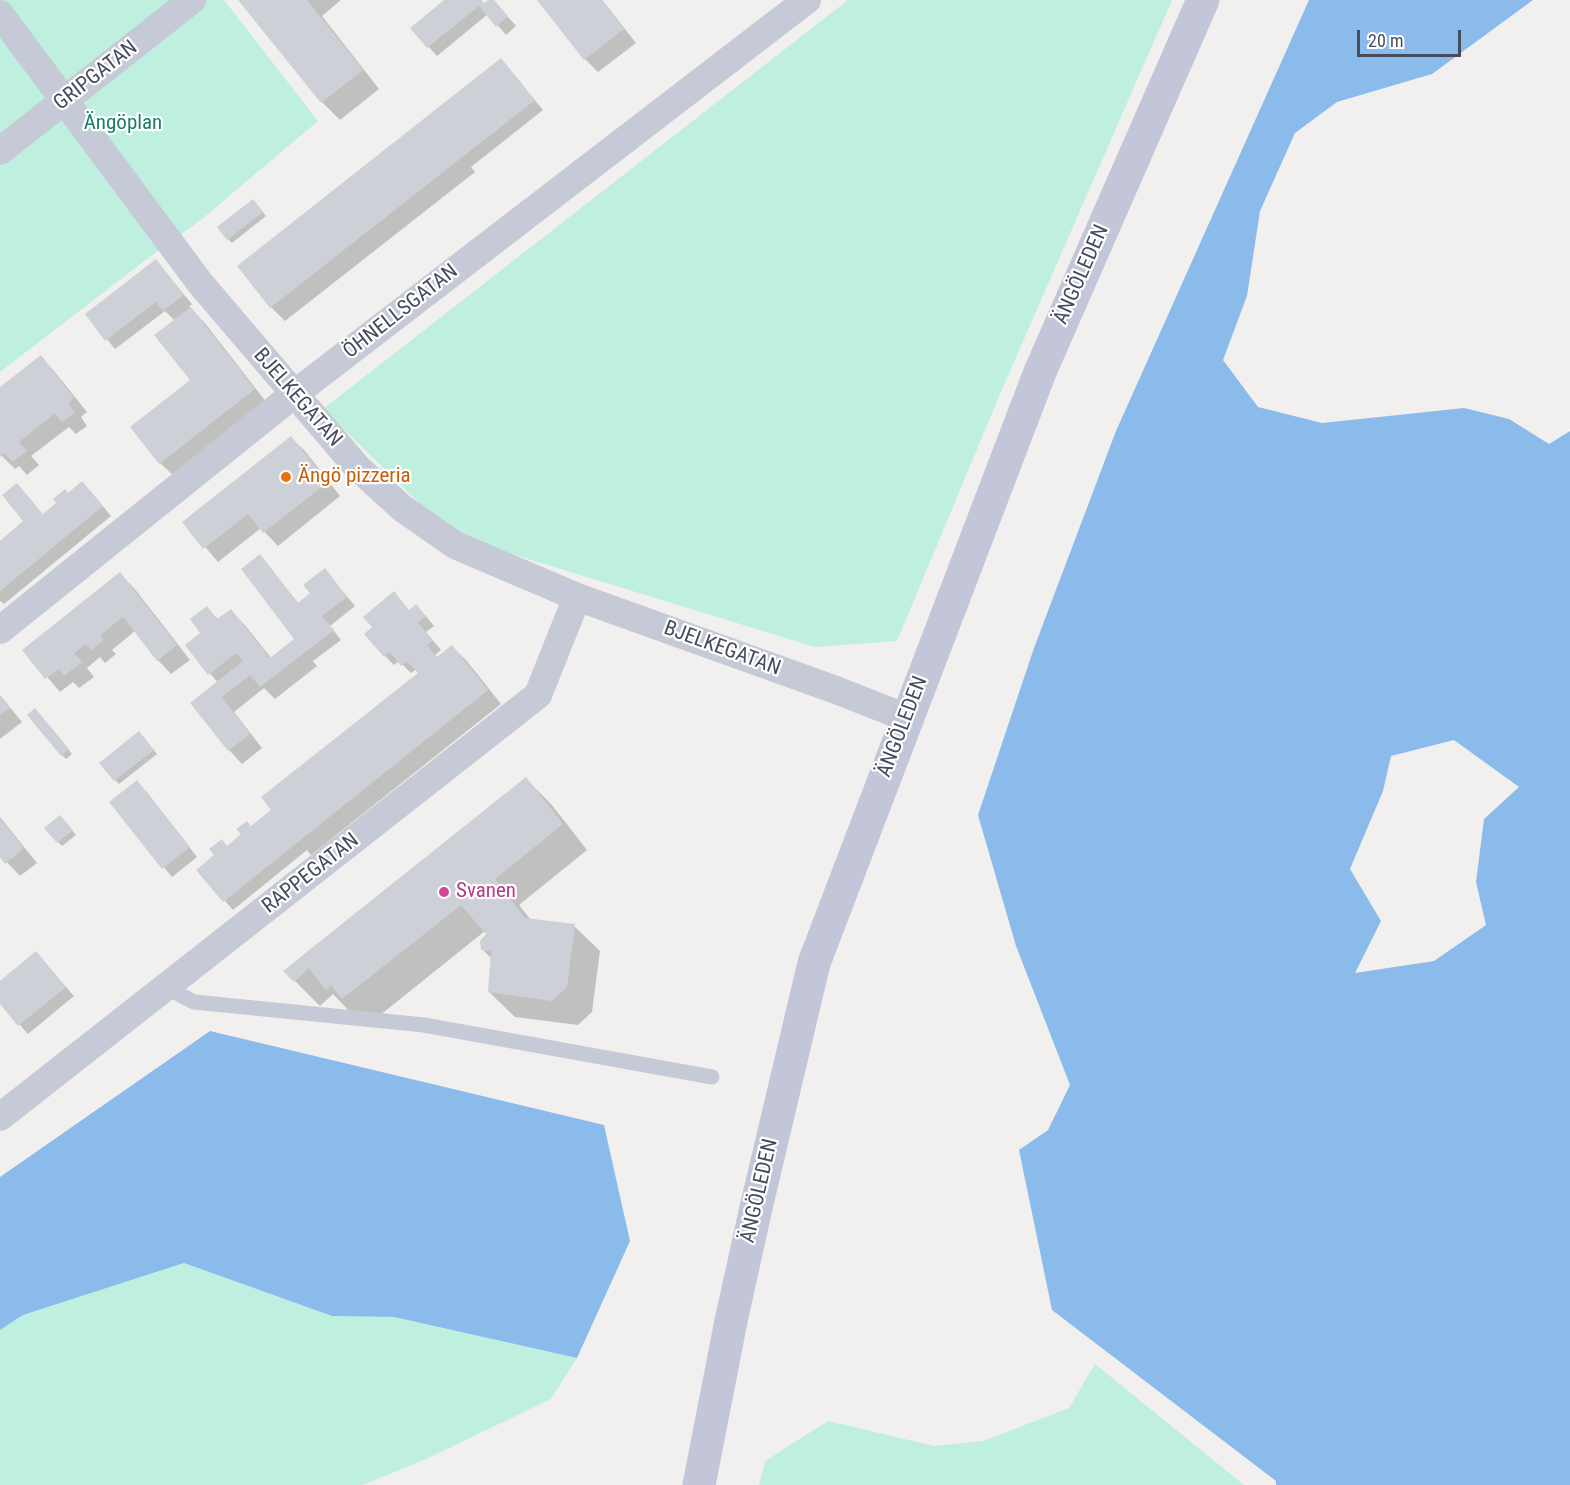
<!DOCTYPE html>
<html>
<head>
<meta charset="utf-8">
<style>
  body { margin:0 }
  #map { position:relative; width:1570px; height:1485px; overflow:hidden; background:#f1f0ef; font-family:"Roboto Condensed",sans-serif }
  canvas { display:block }
  .scale { position:absolute; left:1357px; top:30px; width:104px; height:27px; box-sizing:border-box; border:3px solid #474c5c; border-top:0; padding-left:8px; font-size:18px; line-height:21px; white-space:nowrap; color:#474c5c; -webkit-text-stroke:4px #fff; paint-order:stroke }
</style>
</head>
<body>
<div id="map">
<canvas width="1570" height="1485"></canvas>
<div class="scale">20 m</div>
</div>
<script>
const c = document.querySelector('canvas').getContext('2d');
c.lineJoin = 'round';
function fillPath(path, color) { c.fillStyle = color; c.fill(path, 'evenodd'); }
const shape = rows => new Path2D(rows.map(r => 'M' + r).join(''));
function strokePath(path, color, width, dash) { c.strokeStyle = color; c.lineWidth = width; c.lineCap = dash ? 'butt' : 'round'; c.setLineDash(dash || []); c.stroke(path); }
function label(font, color, halo, rows, align = 'center') {
  c.font = font + ' "Roboto Condensed",sans-serif'; c.lineWidth = 4.5; c.setLineDash([]); c.textBaseline = 'middle'; c.strokeStyle = halo; c.fillStyle = color; for (const [text, x, y, turn = 0] of rows) {
    c.save(); c.translate(x, y); c.rotate((+turn || 0) * Math.PI / 180); c.textAlign = isNaN(turn) ? turn : align; if (halo) c.strokeText(text, 0, 0); c.fillText(text, 0, 0); c.restore();
  }
}
fillPath(shape([
  [0,0,224,0,318,121,202,219,147,259,0,372],
  [848,0,1172,0,1000,394,897,641,815,647,453,536,323,409],
  [184,1263,332,1316,394,1317,577,1358,551,1399,426,1459,363,1485,0,1485,0,1330,23,1315],
  [1095,1364,1244,1485,759,1485,765,1461,828,1421,934,1446,983,1441,1069,1408]
]), '#beefdf');
fillPath(shape([
  [1309,0,1533,0,1432,74,1337,102,1295,133,1260,211,1247,296,1223,360,1258,407,1322,423,1464,408,1509,419,1549,444,1570,431,1570,1485,1276,1485,1276,1481,1052,1310,1019,1150,1048,1130,1070,1085,1016,946,978,815,1034,648,1116,431],
  [1454,740,1519,787,1484,819,1476,882,1486,925,1434,961,1355,973,1381,921,1350,869,1383,791,1391,756],
  [210,1031,604,1125,630,1241,577,1358,394,1317,332,1316,184,1263,23,1315,0,1330,0,1177]
]), '#8bbbeb');
fillPath(shape([
  [240,0,341,0,322,16,379,89,340,120,322,102],
  [446,0,481,0,485,5,493,0,516,26,506,35,488,14,437,56,412,28],
  [539,0,602,0,636,43,598,72,585,59],
  [501,60,543,110,471,167,475,172,285,321,271,307,239,266],
  [257,205,266,216,232,243,228,239],
  [156,261,192,304,189,307,204,322,267,403,174,476,160,463,192,380,175,321,165,311,115,349,87,315],
  [41,357,54,371,87,412,81,417,87,426,76,434,69,427,31,456,39,465,27,475,19,466,15,469,0,454,0,389],
  [291,438,305,451,340,496,278,546,261,528,218,562,184,522],
  [17,485,43,515,68,495,91,492,111,516,4,604,0,601,0,542,25,521],
  [260,556,299,604,312,594,325,570,355,606,330,626,341,640,313,661,317,666,275,699,264,688,234,712,262,748,242,764,229,750,218,683,187,645,202,633,206,608,219,620,231,611,244,624,272,659,302,649],
  [120,574,134,588,190,660,171,674,158,660,135,631,112,650,116,654,105,663,100,657,87,668,94,677,79,688,73,682,60,692,24,650],
  [410,612,425,615,434,626,426,632,441,650,435,655,438,658,452,647,466,660,501,704,311,855,307,850,233,910,198,870,271,812,420,673,417,669,411,673,399,661,394,665,385,656],
  [0,695,22,722,0,739],
  [39,714,72,754,66,759,62,755],
  [143,737,157,754,119,784,115,780],
  [526,779,551,804,587,850,519,905,531,920,574,926,600,951,592,1012,578,1025,515,1017,489,992,492,959,482,949,488,934,485,931,369,1024,352,1014,333,994,320,1006,286,972],
  [146,791,197,857,172,877,112,803],
  [0,817,37,863,20,876,0,855],
  [64,821,76,835,62,846,58,842],
  [36,953,74,996,28,1034,0,1002,0,983]
]), '#0003');
fillPath(shape([
  [238,0,307,0,363,70,321,103],
  [444,0,481,0,484,3,488,0,494,0,508,16,496,27,479,6,427,48,410,28],
  [537,0,601,0,624,29,584,60],
  [501,58,535,100,270,308,237,266],
  [253,199,263,212,227,240,217,227],
  [156,259,184,295,163,311,156,302,105,341,85,314],
  [191,307,255,389,159,464,130,427,190,380,154,335],
  [41,355,74,398,68,403,75,412,62,422,55,413,19,442,27,451,12,462,5,453,0,457,0,387],
  [291,436,328,482,263,533,248,514,203,549,182,522],
  [82,481,103,506,0,591,0,541,23,521,2,495,17,483,43,514,56,503,53,499,65,489,68,493],
  [260,554,298,603,310,593,303,585,325,568,347,597,322,616,334,630,260,687,250,675,222,697,250,734,228,751,190,703,243,661,236,653,208,675,185,645,200,633,190,619,207,606,217,619,231,609,270,658,294,639,241,569],
  [120,572,177,645,157,661,123,617,100,635,104,640,91,650,86,644,74,653,82,662,64,676,59,669,45,679,22,650],
  [394,591,409,610,416,604,426,616,418,623,433,640,427,645,437,657,452,645,488,690,223,902,196,870,214,855,209,849,222,839,227,846,241,834,236,829,247,821,251,826,271,810,261,797,418,673,407,661,401,666,390,652,384,657,364,634,372,627,363,617],
  [0,696,10,708,0,715],
  [35,708,69,749,61,756,27,715],
  [139,731,154,750,114,781,99,763],
  [526,777,563,824,495,879,525,918,575,924,567,987,552,1001,488,992,491,951,481,950,480,941,486,934,461,905,342,999,331,985,326,990,309,968,294,982,283,971],
  [137,780,190,847,162,869,109,802],
  [60,815,73,830,57,843,44,828],
  [0,818,24,848,5,864,0,857],
  [36,951,66,987,18,1026,0,1004,0,981]
]), '#ced0d7');
strokePath(shape([
  [167,988,194,1002,424,1025,712,1077]
]), '#c6cad6', 15);
strokePath(shape([
  [0,14,200,283,357,467,402,508,455,545,577,597,836,690,907,718],
  [0,151,192,0],
  [0,630,293,395,807,0],
  [0,1117,538,695,577,597]
]), '#c6cad6', 28);
strokePath(shape([
  [699,1485,731,1321,756,1208,814,963,1040,372,1203,0]
]), '#c2c6d8', 33);
for (const [x, y, r, color] of [
  [286,477,6,"#e8710a"],
  [444,892,6,"#d1479c"]
]) { const dot = new Path2D(); dot.arc(x, y, r, 0, 2 * Math.PI); c.fillStyle = color; c.fill(dot); strokePath(dot, '#fff', 2); }
label('21px', '#474c5c', '#fff', [
  ["GRIPGATAN",96,76,-38],
  ["ÄNGÖLEDEN",1082,275,-66],
  ["ÖHNELLSGATAN",401,312,-38],
  ["BJELKEGATAN",297,398,49],
  ["BJELKEGATAN",722,649,20],
  ["ÄNGÖLEDEN",903,727,-69],
  ["RAPPEGATAN",311,874,-38],
  ["ÄNGÖLEDEN",760,1191,-77]
]);
label('21px', '#187e68', '#fff', [
  ["Ängöplan",123,124]
]);
label('21px', '#c56008', '#fff', [
  ["Ängö pizzeria",298,477]
], 'left');
label('21px', '#b23c85', '#fff', [
  ["Svanen",456,892]
], 'left');
</script>
</body>
</html>
